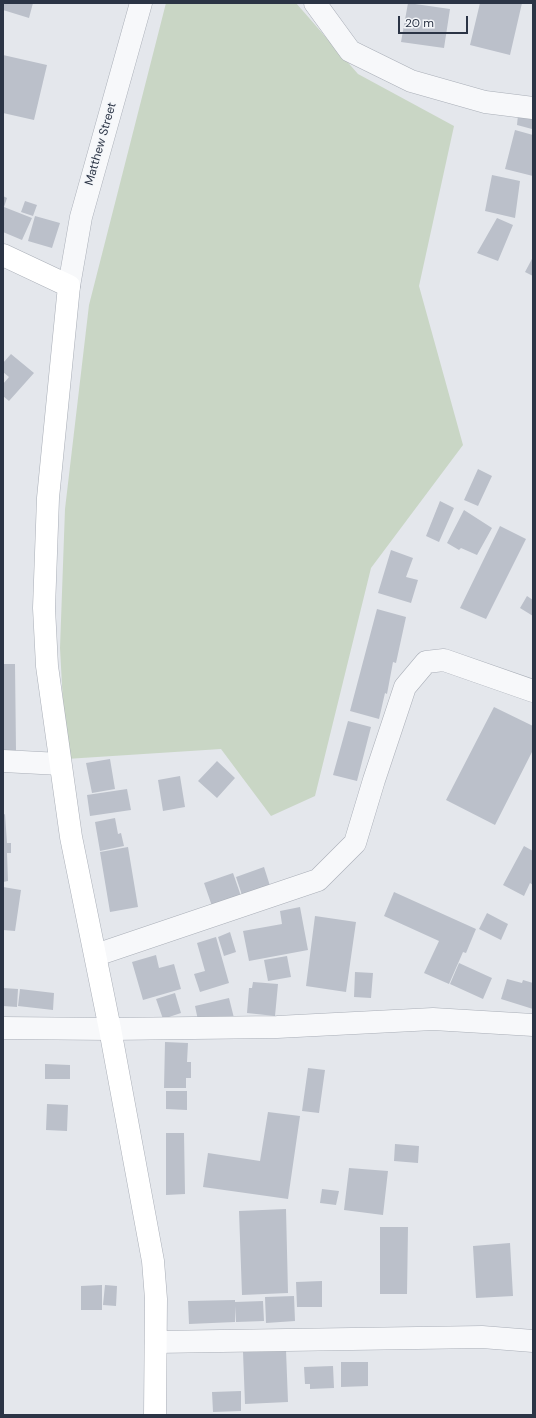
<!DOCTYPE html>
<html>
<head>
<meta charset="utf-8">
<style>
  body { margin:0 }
  #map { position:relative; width:536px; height:1418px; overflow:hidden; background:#e4e7ec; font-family:"DM Sans",sans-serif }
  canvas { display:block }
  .frame { position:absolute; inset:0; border:4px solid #2b3445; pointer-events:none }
  .scale { position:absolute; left:398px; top:16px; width:70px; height:18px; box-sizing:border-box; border:2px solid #2b3445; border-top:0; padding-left:5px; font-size:12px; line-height:14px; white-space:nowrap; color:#2b3445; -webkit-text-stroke:3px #f4f6f9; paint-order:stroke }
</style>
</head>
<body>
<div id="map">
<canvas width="536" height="1418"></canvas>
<div class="frame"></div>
<div class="scale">20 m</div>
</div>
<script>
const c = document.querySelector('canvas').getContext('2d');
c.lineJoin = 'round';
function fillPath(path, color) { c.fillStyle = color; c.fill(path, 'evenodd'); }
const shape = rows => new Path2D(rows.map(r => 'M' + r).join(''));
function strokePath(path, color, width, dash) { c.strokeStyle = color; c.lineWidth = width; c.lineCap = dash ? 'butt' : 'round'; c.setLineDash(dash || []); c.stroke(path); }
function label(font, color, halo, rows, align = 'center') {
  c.font = font + ' "DM Sans",sans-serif'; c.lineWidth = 3; c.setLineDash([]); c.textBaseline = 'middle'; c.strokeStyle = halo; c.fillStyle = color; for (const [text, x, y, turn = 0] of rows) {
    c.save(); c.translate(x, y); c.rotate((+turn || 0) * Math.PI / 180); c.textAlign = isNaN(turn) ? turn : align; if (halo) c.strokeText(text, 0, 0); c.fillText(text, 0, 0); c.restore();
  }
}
fillPath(shape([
  [166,3,296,3,358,74,454,126,419,286,463,445,371,568,315,796,271,816,221,749,66,759,60,648,65,509,89,305]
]), '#c9d6c5');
fillPath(shape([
  [3,3,33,3,29,18,3,10],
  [408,3,450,9,444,48,401,42],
  [480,3,522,3,510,55,470,45],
  [3,55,47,65,34,120,3,113],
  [518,115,533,118,532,129,517,125],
  [515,130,533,135,533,176,505,169],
  [492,175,520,181,515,218,485,211],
  [3,196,7,198,4,207,32,218,22,240,3,232],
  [25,201,37,205,33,216,21,212],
  [35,216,60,223,52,248,28,241],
  [497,218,513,225,498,261,477,253],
  [533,257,533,276,525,272],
  [11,354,34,373,9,401,3,396,3,384,9,377,3,372,3,363],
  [478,469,492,476,478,506,464,500],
  [440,501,454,508,439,542,426,536],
  [464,510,492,528,477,555,461,548,459,550,447,543],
  [500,526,526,539,486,619,460,608],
  [391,550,413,558,406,577,418,580,411,603,378,593],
  [527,596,533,600,533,616,520,608],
  [377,609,406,617,396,663,393,662,387,694,385,693,379,719,350,711],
  [3,664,15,664,16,751,3,751],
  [494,707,533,726,533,750,495,825,446,800],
  [348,721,371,727,357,781,333,775],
  [110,759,115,789,92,793,86,763],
  [217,761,235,778,217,798,198,781],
  [180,776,185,807,163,811,158,780],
  [127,789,131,810,90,816,87,795],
  [5,814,7,843,11,843,11,853,7,853,8,881,3,882,3,815],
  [115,818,118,834,121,833,124,846,100,851,95,822],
  [524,846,533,851,533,885,530,883,524,896,503,885],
  [128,847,138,907,110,912,100,852],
  [264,867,271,889,244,901,236,877],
  [233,873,242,899,213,909,204,883],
  [3,887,21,890,15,931,3,930],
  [394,892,476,929,466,953,463,952,449,984,424,973,439,941,384,916],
  [300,907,308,950,249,961,243,931,282,924,280,911],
  [487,913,508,924,501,940,479,929],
  [315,916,356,922,346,992,306,986],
  [230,932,236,952,224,956,218,937],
  [216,937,229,983,200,992,194,974,205,971,197,943],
  [156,955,159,968,174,964,181,989,143,1000,132,962],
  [287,956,291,977,268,981,264,960],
  [459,963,492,978,483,999,450,984],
  [355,972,373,973,371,998,354,997],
  [507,979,522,983,523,980,533,983,533,1009,501,999],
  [253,982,278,984,275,1016,247,1013,249,988,252,988],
  [3,988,18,989,17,1007,3,1006],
  [20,989,54,993,53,1010,18,1006],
  [175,993,181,1013,163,1019,156,999],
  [229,998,234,1018,199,1025,195,1006],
  [165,1042,188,1043,187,1062,191,1062,191,1078,186,1078,186,1088,164,1088],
  [45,1064,70,1065,70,1079,45,1079],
  [308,1068,325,1070,319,1113,302,1111],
  [166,1091,187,1091,187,1110,166,1109],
  [47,1104,68,1105,67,1131,46,1130],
  [268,1112,300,1116,288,1199,203,1187,208,1153,260,1161],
  [166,1133,184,1133,185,1194,166,1195],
  [395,1144,419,1146,418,1163,394,1161],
  [349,1168,388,1171,383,1215,344,1210],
  [322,1189,339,1191,336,1205,320,1203],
  [286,1209,288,1293,242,1295,239,1211],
  [380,1227,408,1227,407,1294,380,1294],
  [510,1243,513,1296,476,1298,473,1246],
  [322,1281,322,1307,297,1307,296,1282],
  [102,1285,102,1310,81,1310,81,1286],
  [105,1285,117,1286,116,1306,103,1305],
  [294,1296,295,1321,266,1323,265,1297],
  [235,1300,235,1302,263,1301,264,1321,236,1322,235,1306,235,1322,189,1324,188,1301],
  [286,1350,288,1402,245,1404,243,1352],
  [341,1362,368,1362,368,1386,341,1387],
  [333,1366,334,1388,310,1389,310,1384,305,1384,304,1367],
  [241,1391,241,1411,213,1412,212,1392]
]), '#bbc0ca');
const minor = shape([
  [315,3,350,51,411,81,485,102,533,108],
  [69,286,81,217,141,3],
  [3,761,60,764],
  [96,955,318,880,355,843,374,780,405,687,426,662,444,660,533,691],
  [3,1028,110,1029,277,1027,433,1019,533,1025],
  [156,1342,482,1337,533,1341]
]);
const secondary = shape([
  [3,255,69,286,48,498,44,608,47,666,71,837,110,1029,153,1261,156,1299,155,1415]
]);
strokePath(minor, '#a9aeb7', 23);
strokePath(secondary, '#a9aeb7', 23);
strokePath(minor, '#f7f8fa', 22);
strokePath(secondary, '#fff', 22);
label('12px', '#2b3445', '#f4f6f9', [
  ["Matthew Street",101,144,-74]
]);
</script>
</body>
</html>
